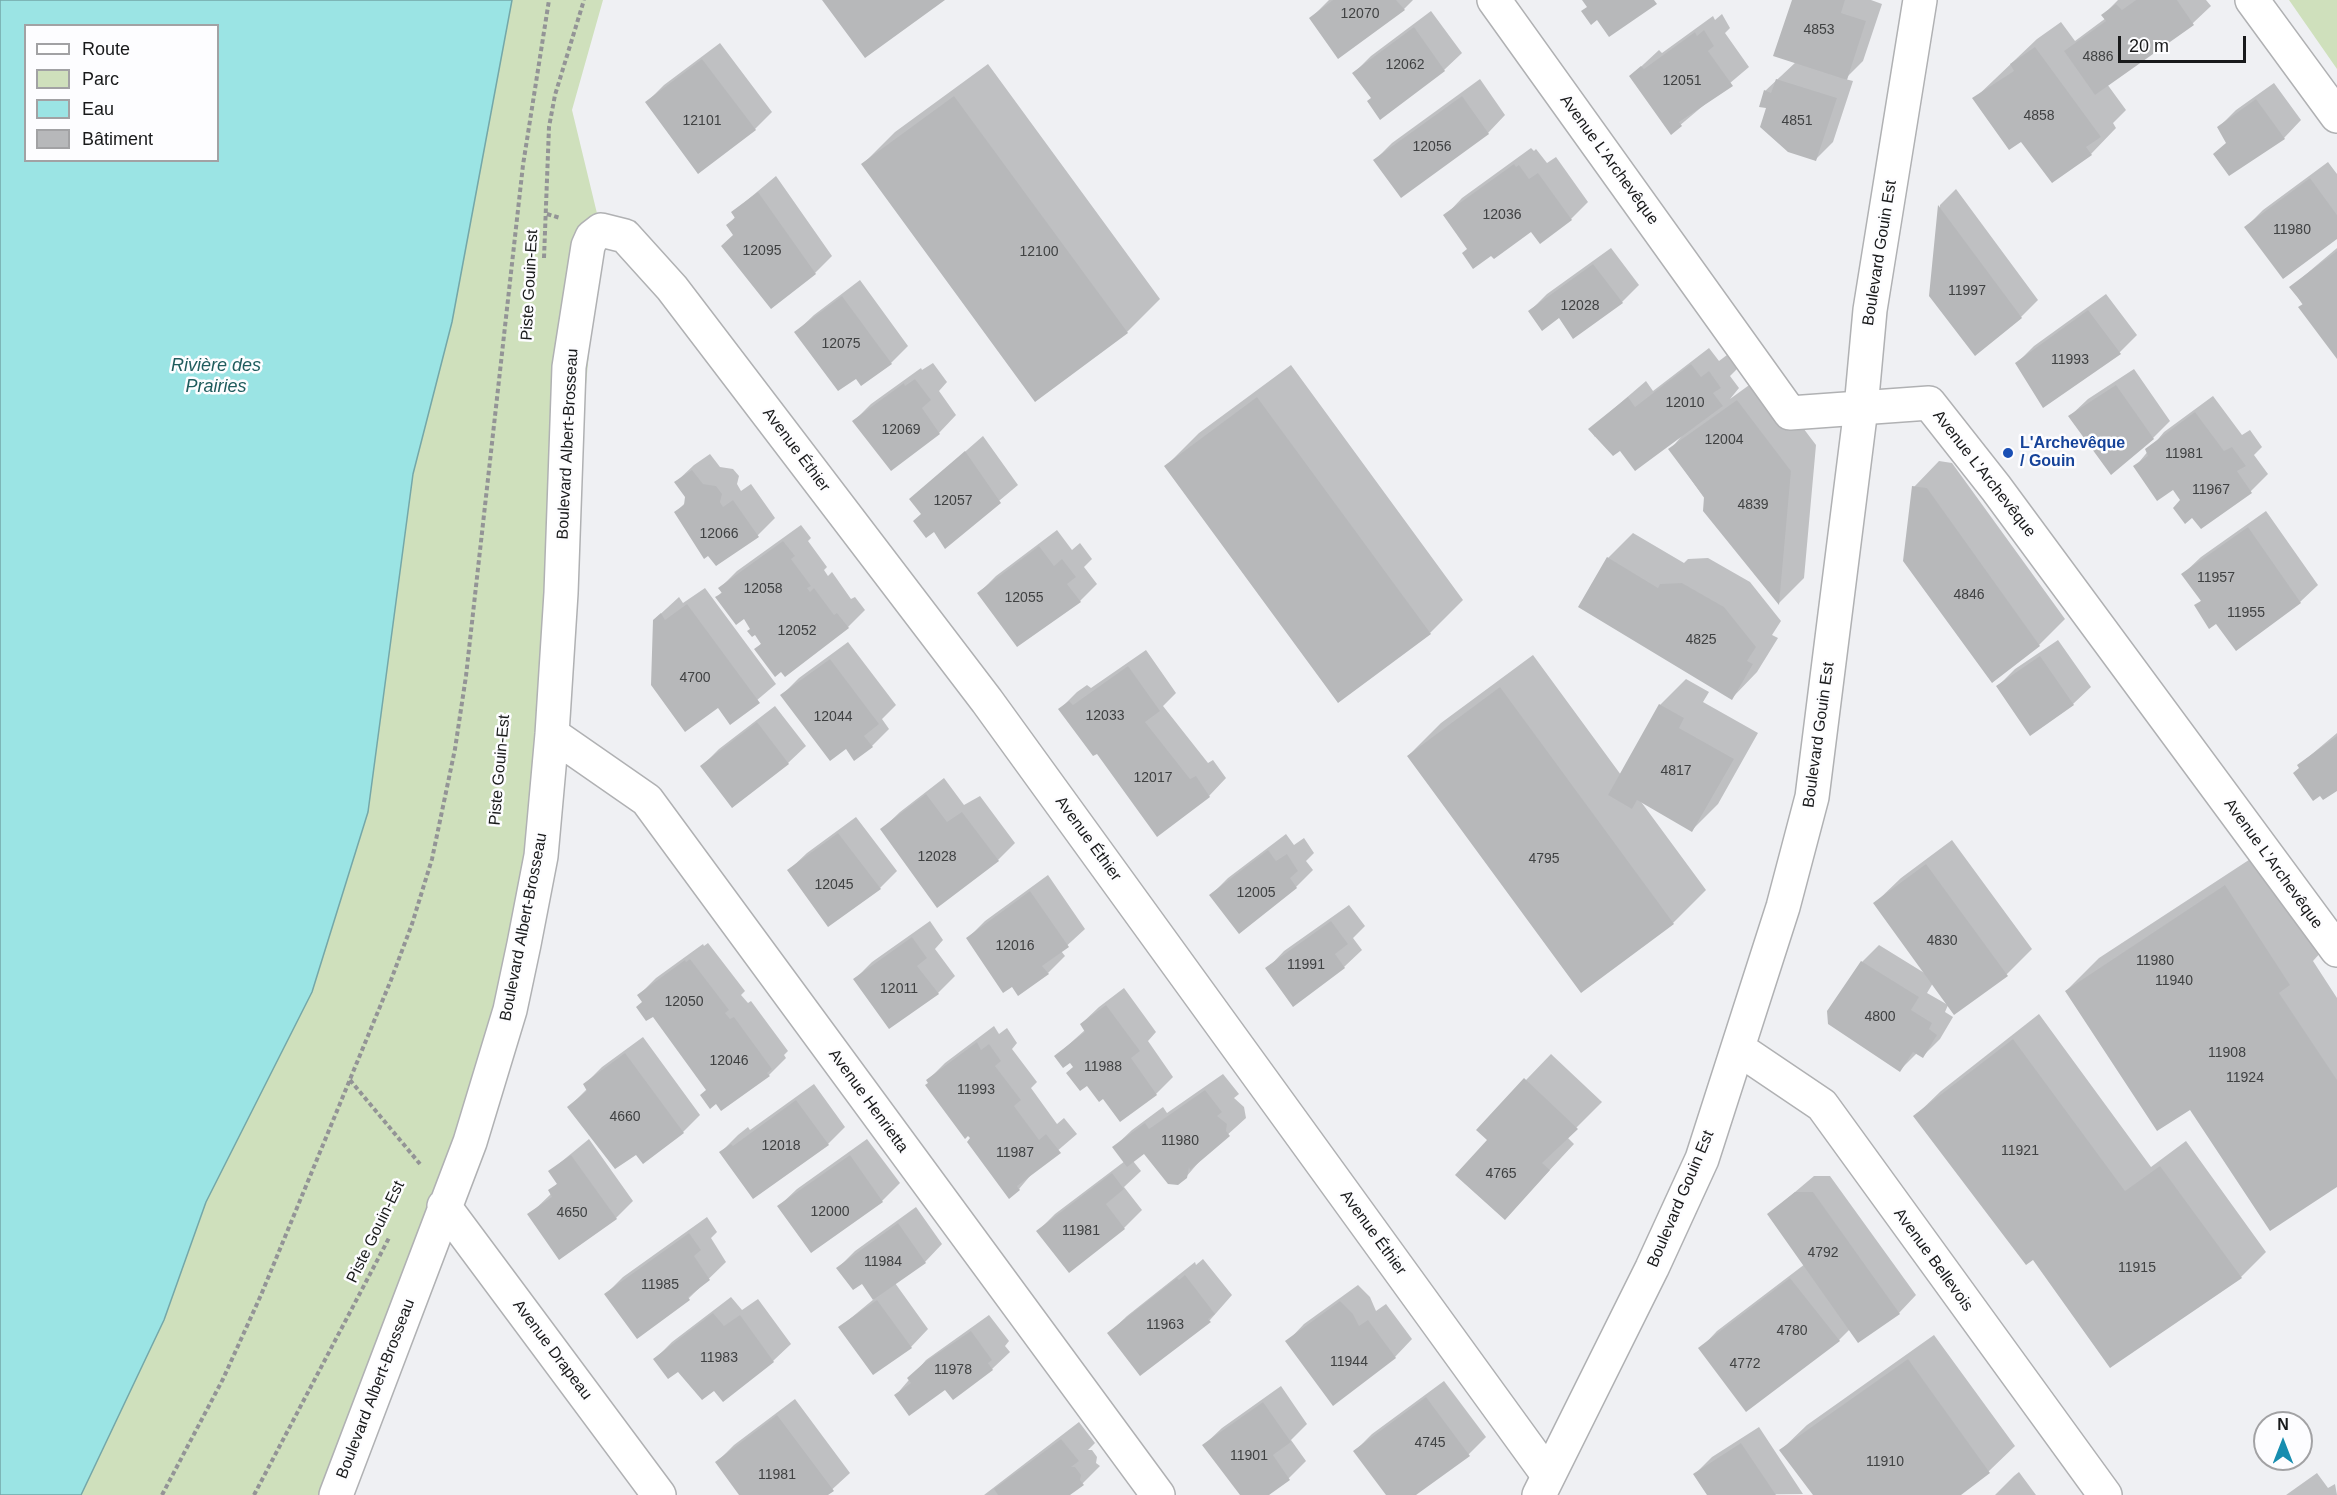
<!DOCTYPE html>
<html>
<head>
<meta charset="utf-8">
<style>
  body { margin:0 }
  #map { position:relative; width:2337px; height:1495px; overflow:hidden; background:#eff0f3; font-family:Arial,sans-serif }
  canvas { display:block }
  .legend { position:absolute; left:24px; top:24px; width:195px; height:138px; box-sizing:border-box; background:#fdfdff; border:2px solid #a2a2a4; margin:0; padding:8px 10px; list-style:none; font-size:18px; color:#191a1b }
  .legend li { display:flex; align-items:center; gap:12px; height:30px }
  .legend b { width:30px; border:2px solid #a2a2a4 }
  .north { position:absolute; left:2253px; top:1411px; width:60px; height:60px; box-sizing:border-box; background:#fdfdff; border:2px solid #a2a2a4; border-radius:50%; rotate:0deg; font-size:16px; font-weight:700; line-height:24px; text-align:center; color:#191a1b }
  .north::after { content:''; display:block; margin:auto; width:21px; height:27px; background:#168daf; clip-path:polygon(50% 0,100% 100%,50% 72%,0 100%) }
  .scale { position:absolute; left:2118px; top:36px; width:128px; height:27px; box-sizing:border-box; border:3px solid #191a1b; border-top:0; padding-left:8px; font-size:18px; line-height:21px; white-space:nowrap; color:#191a1b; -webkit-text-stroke:4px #fdfdff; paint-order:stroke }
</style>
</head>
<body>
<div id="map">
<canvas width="2337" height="1495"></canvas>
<ul class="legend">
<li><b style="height:8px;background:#fff"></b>Route</li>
<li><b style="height:16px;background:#cfe0bc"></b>Parc</li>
<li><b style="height:16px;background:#9be4e4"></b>Eau</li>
<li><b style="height:16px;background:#b7b8ba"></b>Bâtiment</li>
</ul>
<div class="north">N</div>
<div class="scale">20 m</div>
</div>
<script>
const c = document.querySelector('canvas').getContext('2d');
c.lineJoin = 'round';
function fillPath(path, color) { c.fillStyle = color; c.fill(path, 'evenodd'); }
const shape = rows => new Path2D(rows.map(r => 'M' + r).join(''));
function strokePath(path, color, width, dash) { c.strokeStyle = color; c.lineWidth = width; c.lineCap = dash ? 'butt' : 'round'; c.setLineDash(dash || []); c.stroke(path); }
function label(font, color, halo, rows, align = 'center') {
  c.font = font + ' Arial,sans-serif'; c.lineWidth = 5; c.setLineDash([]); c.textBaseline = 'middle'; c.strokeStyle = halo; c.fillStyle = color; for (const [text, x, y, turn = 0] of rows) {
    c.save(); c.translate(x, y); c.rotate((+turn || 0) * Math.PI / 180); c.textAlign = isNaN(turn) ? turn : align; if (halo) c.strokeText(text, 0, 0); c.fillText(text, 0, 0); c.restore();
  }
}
fillPath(shape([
  [512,0,603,0,572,110,601,230,552,734,524,944,342,1495,81,1495,164,1320,206,1202,413,474,452,322],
  [2289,0,2337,0,2337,69]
]), '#cfe0bc');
const water = shape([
  [0,0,512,0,452,322,413,474,368,812,312,992,206,1202,164,1320,81,1495,0,1495,0,0],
  [26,26,218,26,218,160,26,160,26,26]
]);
fillPath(water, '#9be4e4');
strokePath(water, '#74a7a8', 1.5);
fillPath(shape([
  [1329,0,1413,0,1404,9,1311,18],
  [1793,0,1871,0,1882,4,1863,61,1845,79,1853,81,1833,142,1815,160,1768,106,1765,91,1796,62],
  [2118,0,2206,0,2211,6,2193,23,2107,84,2126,110,2113,123,2116,128,2091,154,2021,140,1974,99,2037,39,2061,22,2075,41,2106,18,2103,15],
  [1431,11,1462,53,1444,70,1372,98,1354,73,1371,56],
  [1722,14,1730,28,1725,33,1749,67,1672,132,1631,76,1659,50,1662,53,1713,16,1715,20],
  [720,43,772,112,755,129,647,102,664,85],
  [988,64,1160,299,1127,332,1035,400,863,164,895,132],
  [1480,79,1505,115,1488,133,1401,196,1375,160,1392,143],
  [2274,83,2301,120,2284,138,2230,174,2227,142,2219,127,2236,110],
  [1531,148,1534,151,1536,149,1547,163,1556,157,1588,202,1571,219,1532,230,1492,254,1469,249,1445,216,1462,198],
  [2328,162,2337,174,2337,237,2246,227,2263,210],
  [776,176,832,256,815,273,735,235,728,225,736,216,733,212],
  [1956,189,2038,300,2021,317,1930,296,1940,205],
  [1611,248,1639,285,1622,302,1560,316,1530,311,1547,294],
  [2337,248,2337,357,2291,287],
  [860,280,908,346,891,363,856,377,796,332,814,315],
  [2106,294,2137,335,2120,352,2044,405,2017,363,2034,346],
  [1709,348,1719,361,1727,355,1737,369,1730,376,1739,388,1730,399,1763,375,1816,445,1804,578,1779,603,1670,450,1684,433,1620,449,1597,434,1595,437,1590,429,1646,381,1653,391],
  [933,363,947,382,939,391,956,415,939,433,891,469,854,421,871,404,921,368,922,370],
  [1291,365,1463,600,1430,633,1166,466,1199,433],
  [2134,369,2170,421,2153,438,2070,416,2088,399],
  [2213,396,2242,435,2250,430,2262,447,2254,455,2268,474,2251,491,2202,527,2173,487,2135,467,2164,432],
  [983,436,1018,485,945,546,911,499],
  [710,454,720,467,733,469,739,476,737,484,741,491,751,484,775,518,758,535,717,564,676,512,686,502,686,496,676,482,694,465],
  [1939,461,1952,463,2065,619,2039,645,1993,681,1914,487],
  [2266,511,2318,585,2300,602,2236,649,2217,622,2196,606,2202,600,2183,574,2201,557],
  [801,525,811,538,808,541,827,567,824,570,828,576,832,572,851,599,855,597,865,610,848,627,782,670,756,649,762,643,744,617,717,597,723,591,720,588,737,571],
  [1057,530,1072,550,1080,543,1092,559,1084,567,1097,584,1080,601,979,593,996,576],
  [1633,533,1684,563,1688,559,1708,558,1750,582,1781,621,1772,635,1778,638,1757,672,1732,698,1608,558],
  [705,588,776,684,730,723,654,620,679,597,683,603],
  [2058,640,2091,687,2073,704,2031,734,1998,686,2015,669],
  [848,642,896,705,882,719,889,729,872,746,846,746,782,695,799,678],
  [1146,650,1176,693,1163,706,1208,763,1213,760,1226,778,1209,796,1098,752,1060,709,1077,692,1087,685,1091,688],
  [1533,655,1621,775,1660,705,1686,679,1709,692,1703,702,1758,733,1718,804,1692,830,1639,799,1706,890,1673,923,1408,756,1441,723],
  [775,706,806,746,788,763,732,806,702,766,719,749],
  [2337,733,2337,789,2299,765],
  [944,778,964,805,980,796,1015,843,998,860,882,829,900,812],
  [856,817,897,871,880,888,789,870,807,853],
  [1286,834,1294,845,1304,838,1314,853,1306,861,1313,870,1296,887,1211,895,1228,878],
  [1952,840,2032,949,2007,974,1933,983,1927,993,1948,1005,1945,1012,1953,1017,1940,1039,1922,1057,1917,1053,1900,1070,1862,962,1879,945,1926,974,1875,903,1901,878],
  [2258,854,2322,951,2313,961,2337,998,2337,1186,2190,1108,2066,991,2099,958],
  [1048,875,1085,929,1061,951,1065,956,1048,973,968,938,985,921],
  [1349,905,1365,926,1353,938,1362,950,1344,967,1267,969,1284,951],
  [930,921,943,940,935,949,955,976,938,993,889,1027,855,979,872,962],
  [708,943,745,991,741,995,748,1003,751,1001,788,1051,784,1055,786,1058,769,1075,708,1090,639,995,656,978,703,944,704,946],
  [1124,988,1156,1032,1148,1041,1173,1077,1156,1094,1104,1097,1070,1061,1056,1056,1085,1030,1081,1024,1099,1007],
  [2039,1014,2151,1167,2186,1141,2266,1252,2241,1277,2034,1258,1915,1116,1941,1091],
  [994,1026,999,1034,1007,1028,1017,1043,1012,1049,1037,1082,1031,1088,1057,1124,1064,1118,1077,1134,1035,1170,1019,1189,971,1138,928,1080,945,1063],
  [643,1037,700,1115,683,1132,636,1153,569,1107,588,1088,585,1084,602,1067],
  [1551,1054,1602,1102,1567,1137,1574,1144,1505,1218,1489,1140,1478,1130],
  [1223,1074,1239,1094,1234,1098,1244,1107,1246,1118,1204,1156,1186,1177,1144,1152,1133,1161,1141,1171,1124,1187,1142,1210,1124,1228,1069,1270,1038,1231,1055,1214,1125,1161,1114,1147,1132,1130,1163,1107,1167,1113],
  [814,1084,845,1127,828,1144,721,1152,738,1135,748,1127,750,1130],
  [589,1139,633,1201,616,1218,529,1215,552,1193,550,1191,558,1183,550,1171],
  [867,1139,900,1183,882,1201,812,1251,779,1206,797,1189],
  [1814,1176,1830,1176,1916,1295,1899,1313,1850,1329,1839,1340,1700,1349,1717,1331,1805,1264,1769,1214],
  [916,1207,942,1244,925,1262,895,1283,928,1329,911,1347,840,1327,874,1299,862,1282,838,1268,855,1251],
  [707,1217,717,1232,711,1238,726,1262,689,1298,606,1294,623,1277],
  [1203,1259,1232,1295,1210,1320,1141,1374,1109,1333,1127,1316,1195,1262,1196,1265],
  [1358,1285,1370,1297,1376,1311,1386,1304,1412,1339,1395,1357,1333,1404,1287,1342,1304,1324],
  [731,1297,742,1310,758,1299,791,1344,773,1361,723,1400,714,1389,655,1359,672,1342],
  [989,1315,1009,1341,1005,1346,1010,1352,992,1369,945,1388,896,1395,926,1360],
  [1934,1335,2015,1446,1989,1471,1958,1495,1815,1495,1781,1450,1807,1425],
  [1444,1381,1486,1437,1469,1454,1414,1495,1388,1495,1355,1451,1372,1434],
  [1281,1386,1307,1424,1291,1440,1306,1461,1289,1478,1266,1495,1242,1495,1204,1445,1222,1428],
  [795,1399,850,1473,826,1495,741,1495,717,1462,734,1445],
  [1079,1422,1095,1443,1088,1450,1092,1450,1097,1457,1096,1463,1100,1466,1083,1483,1067,1495,984,1495],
  [1759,1427,1803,1494,1709,1495,1695,1474,1712,1457],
  [2019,1472,2036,1495,1995,1495,2014,1476],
  [2317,1473,2328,1488,2335,1484,2337,1495,2286,1495]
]), '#0003');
fillPath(shape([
  [822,0,945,0,865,58],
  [1333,0,1396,0,1405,10,1338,59,1309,18],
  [1582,0,1654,0,1657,4,1609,37,1597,20,1591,25,1581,11,1587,7],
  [1792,0,1845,0,1841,13,1866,21,1847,80,1773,56],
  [2136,0,2177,0,2194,25,2095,95,2064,51,2106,21,2101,15,2116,4,2122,10],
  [1414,27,1445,71,1380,120,1367,101,1371,98,1352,73],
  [1704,30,1714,46,1708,51,1733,86,1679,122,1682,126,1671,135,1629,76,1641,66,1644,69,1695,32,1697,36],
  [2035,47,2101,137,2086,147,2092,155,2052,183,2021,142,2009,150,1972,98,2014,71,2010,64],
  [702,59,756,130,698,174,645,102],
  [1776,79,1837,98,1816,161,1788,152,1760,127,1766,108,1759,107,1764,90,1771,93],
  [954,96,1128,333,1035,402,861,164],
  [1462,96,1489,134,1401,198,1373,160],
  [2256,99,2285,139,2229,176,2213,154,2226,143,2217,127],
  [1514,164,1516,167,1519,165,1529,179,1538,173,1572,220,1540,244,1531,232,1494,259,1491,256,1473,269,1462,253,1467,249,1443,215],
  [2310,178,2337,215,2337,239,2283,279,2244,227],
  [758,192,816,274,771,309,721,246,733,235,726,225,735,218,731,212],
  [1938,205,2022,318,1975,356,1929,296],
  [2337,251,2337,359,2298,307,2303,304,2289,287],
  [1593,264,1623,303,1573,339,1559,318,1542,331,1528,311],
  [842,296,892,364,861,386,856,379,838,391,794,332],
  [2088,310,2121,354,2043,408,2015,363],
  [1691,364,1701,377,1709,371,1721,388,1713,393,1723,406,1635,471,1620,451,1613,456,1588,429,1628,397,1635,407],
  [915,379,931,400,922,408,940,434,891,471,852,421,904,383,905,386],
  [2116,385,2154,439,2111,475,2068,416],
  [1257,397,1431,634,1338,703,1164,466],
  [1737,400,1791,471,1779,605,1703,511,1704,497,1668,449],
  [2195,412,2224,451,2232,447,2246,466,2237,471,2252,493,2201,529,2192,518,2185,524,2173,508,2180,500,2173,490,2157,501,2133,466,2148,456,2145,449],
  [965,451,1001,503,945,549,934,532,926,538,913,521,921,514,909,499],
  [692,470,703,484,716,486,722,494,720,502,723,507,733,500,759,537,716,566,708,556,704,559,674,512,684,505,685,497,674,482],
  [1912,486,1927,488,2040,646,1992,683,1903,561],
  [2248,527,2301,603,2236,651,2216,624,2209,629,2194,605,2201,601,2181,574],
  [783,541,795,556,791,559,811,586,807,588,810,592,814,588,834,615,837,613,849,628,785,677,781,672,775,677,754,649,761,644,755,635,752,637,747,631,750,629,744,619,736,625,715,597,722,593,718,588],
  [1039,546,1054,566,1062,559,1076,577,1067,584,1081,602,1017,647,977,593],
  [1607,557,1658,588,1660,584,1682,583,1724,607,1756,647,1747,661,1753,664,1732,700,1578,607],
  [687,604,760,703,730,725,718,708,685,732,651,685,653,620,661,613,665,620],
  [2040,656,2074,705,2030,736,1996,686],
  [830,659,879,724,864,736,873,747,854,761,846,749,830,761,780,695],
  [1128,666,1160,711,1145,722,1190,779,1196,776,1210,797,1157,837,1097,754,1093,756,1058,709,1069,701,1073,705],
  [1500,687,1674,924,1581,993,1407,756],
  [1659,704,1684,718,1679,728,1734,759,1692,832,1637,800,1632,809,1608,795],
  [757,722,789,764,732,808,700,766],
  [2337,736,2337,791,2323,800,2320,796,2313,801,2293,773,2299,768,2297,765],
  [926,794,947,822,962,812,999,861,937,908,880,829],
  [838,833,881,889,828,927,787,870],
  [1268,850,1276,861,1287,854,1298,871,1290,878,1297,888,1239,934,1209,895],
  [1926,864,2008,976,1954,1015,1873,903],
  [2225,885,2290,985,2279,993,2337,1080,2337,1187,2270,1231,2190,1110,2157,1131,2065,991],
  [1030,891,1069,947,1042,966,1049,974,1018,996,1012,987,1003,993,966,938],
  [1331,921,1348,944,1335,954,1345,968,1293,1007,1265,968],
  [912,937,927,958,917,966,939,994,889,1029,853,979],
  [690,959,729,1010,725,1013,730,1019,734,1017,772,1069,767,1073,770,1076,721,1111,716,1104,710,1109,700,1095,706,1090,653,1017,646,1021,636,1007,642,1002,637,995,685,960,686,962],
  [1861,961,1919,997,1911,1010,1932,1023,1929,1029,1937,1035,1923,1058,1913,1052,1900,1072,1828,1024,1827,1011],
  [1106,1005,1140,1051,1131,1058,1157,1095,1120,1122,1103,1099,1099,1102,1087,1086,1080,1091,1066,1073,1073,1067,1070,1063,1063,1068,1054,1056,1085,1032,1080,1024],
  [2013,1039,2125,1191,2160,1166,2242,1278,2110,1368,2033,1260,2026,1265,1913,1116],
  [977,1042,981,1050,989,1044,1001,1061,995,1066,1021,1100,1014,1106,1039,1140,1046,1134,1061,1153,1017,1186,1020,1190,1009,1199,967,1142,970,1138,968,1136,965,1139,925,1085,928,1083,926,1080],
  [625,1053,684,1133,643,1164,636,1155,615,1169,567,1107,587,1091,583,1084],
  [1524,1078,1578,1129,1542,1163,1550,1170,1505,1220,1455,1175,1487,1140,1476,1130],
  [1205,1090,1222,1112,1217,1116,1227,1124,1226,1131,1230,1136,1190,1170,1189,1167,1187,1178,1178,1185,1168,1184,1144,1154,1127,1167,1112,1147,1145,1123,1149,1129],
  [796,1100,829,1145,753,1199,719,1152,731,1144,733,1146],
  [571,1155,617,1219,559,1260,527,1214,552,1197,548,1190,557,1184,548,1171],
  [850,1155,883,1202,811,1253,777,1206],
  [1112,1173,1124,1189,1106,1204,1125,1229,1069,1273,1036,1231],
  [1795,1192,1813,1192,1900,1314,1858,1343,1767,1214],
  [898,1223,926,1263,873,1300,862,1284,853,1290,836,1268],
  [689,1233,701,1250,694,1256,710,1280,688,1297,690,1300,637,1339,604,1294],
  [1185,1275,1215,1314,1208,1319,1211,1322,1140,1376,1107,1333,1177,1278,1179,1280],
  [1790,1278,1840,1341,1746,1412,1698,1348],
  [877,1300,912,1348,873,1375,838,1327],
  [1340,1301,1353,1314,1359,1326,1368,1320,1396,1358,1333,1406,1285,1341],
  [713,1313,724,1326,740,1315,774,1362,723,1402,714,1391,702,1400,678,1372,668,1379,653,1359],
  [971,1331,992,1360,988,1363,993,1370,953,1400,945,1390,909,1416,894,1395,911,1383,907,1378,925,1362],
  [1908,1359,1990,1473,1961,1495,1813,1495,1779,1450],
  [1426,1397,1470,1456,1416,1495,1386,1495,1353,1451],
  [1263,1402,1291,1442,1273,1455,1290,1480,1269,1495,1240,1495,1202,1445],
  [777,1415,834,1491,828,1495,739,1495,715,1462],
  [1061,1439,1079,1461,1071,1467,1075,1467,1081,1475,1080,1480,1084,1485,1070,1495,998,1495,994,1489],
  [1741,1443,1776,1495,1707,1495,1693,1474]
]), '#b7b8ba');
const street = shape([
  [1494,0,1790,413,1929,403,1996,488,2337,950],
  [2252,0,2337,116],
  [552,734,647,800,1158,1495],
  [1739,1049,1822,1105,2105,1495],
  [444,1206,659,1495],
  [336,1495,470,1142,510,1010,524,944,541,856,552,734,561,593,569,367,588,246,592,237,601,230,625,236,672,288,987,701,1548,1475]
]);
const secondary = shape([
  [1539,1495,1652,1268,1702,1159,1783,907,1812,797,1861,408,1870,310,1920,0]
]);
strokePath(street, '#b0b1b3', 36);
strokePath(secondary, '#b0b1b3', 36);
strokePath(shape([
  [547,214,560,218],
  [544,258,549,127,555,95,584,0],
  [350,1080,420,1164],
  [162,1495,223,1379,261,1295,391,980,412,924,432,859,455,749,466,676,523,165,549,0],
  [254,1495,390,1236]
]), '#939496', 4, [4.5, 3]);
strokePath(street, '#fff', 33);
strokePath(secondary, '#fff', 33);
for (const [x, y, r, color] of [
  [2008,453,6,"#1a4fb4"]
]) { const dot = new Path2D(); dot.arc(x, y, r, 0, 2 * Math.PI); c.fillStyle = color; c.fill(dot); strokePath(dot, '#fdfdff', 2); }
label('14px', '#404243', null, [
  ["12070",1360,14],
  ["4853",1819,30],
  ["4886",2098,57],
  ["12062",1405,65],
  ["12051",1682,81],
  ["4858",2039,116],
  ["12101",702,121],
  ["4851",1797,121],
  ["12056",1432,147],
  ["12036",1502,215],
  ["11980",2292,230],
  ["12095",762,251],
  ["12100",1039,252],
  ["11997",1967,291],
  ["12028",1580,306],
  ["12075",841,344],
  ["11993",2070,360],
  ["12010",1685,403],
  ["12069",901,430],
  ["12004",1724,440],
  ["11981",2184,454],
  ["11967",2211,490],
  ["12057",953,501],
  ["4839",1753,505],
  ["12066",719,534],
  ["11957",2216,578],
  ["12058",763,589],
  ["4846",1969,595],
  ["12055",1024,598],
  ["11955",2246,613],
  ["12052",797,631],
  ["4825",1701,640],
  ["4700",695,678],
  ["12033",1105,716],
  ["12044",833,717],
  ["4817",1676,771],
  ["12017",1153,778],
  ["12028",937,857],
  ["4795",1544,859],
  ["12045",834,885],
  ["12005",1256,893],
  ["4830",1942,941],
  ["12016",1015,946],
  ["11980",2155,961],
  ["11991",1306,965],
  ["11940",2174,981],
  ["12011",899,989],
  ["12050",684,1002],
  ["4800",1880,1017],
  ["11908",2227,1053],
  ["12046",729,1061],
  ["11988",1103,1067],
  ["11924",2245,1078],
  ["11993",976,1090],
  ["4660",625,1117],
  ["11980",1180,1141],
  ["12018",781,1146],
  ["11921",2020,1151],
  ["11987",1015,1153],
  ["4765",1501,1174],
  ["12000",830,1212],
  ["4650",572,1213],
  ["11981",1081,1231],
  ["4792",1823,1253],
  ["11984",883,1262],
  ["11915",2137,1268],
  ["11985",660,1285],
  ["11963",1165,1325],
  ["4780",1792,1331],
  ["11983",719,1358],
  ["11944",1349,1362],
  ["4772",1745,1364],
  ["11978",953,1370],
  ["4745",1430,1443],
  ["11901",1249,1456],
  ["11910",1885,1462],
  ["11981",777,1475]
]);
label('16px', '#191a1b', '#fdfdff', [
  ["Avenue L'Archevêque",1609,160,54],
  ["Boulevard Gouin Est",1880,253,-81],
  ["Piste Gouin-Est",530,285,-87],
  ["Boulevard Albert-Brosseau",568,444,-87],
  ["Avenue Éthier",796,450,53],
  ["Avenue L'Archevêque",1984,474,52],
  ["Boulevard Gouin Est",1819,735,-82],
  ["Piste Gouin-Est",500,770,-85],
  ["Avenue Éthier",1088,839,54],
  ["Avenue L'Archevêque",2273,864,54],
  ["Boulevard Albert-Brosseau",524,927,-79],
  ["Avenue Henrietta",868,1101,54],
  ["Boulevard Gouin Est",1681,1199,-67],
  ["Piste Gouin-Est",376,1232,-64],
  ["Avenue Éthier",1373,1233,54],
  ["Avenue Bellevois",1933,1260,54],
  ["Avenue Drapeau",552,1350,53],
  ["Boulevard Albert-Brosseau",376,1389,-69]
]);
label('bold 16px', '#164399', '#fdfdff', [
  ["L'Archevêque",2020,444],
  ["/ Gouin",2020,462]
], 'left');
label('italic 18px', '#1f5c5d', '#fdfdff', [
  ["Rivière des",216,366],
  ["Prairies",216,387]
]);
</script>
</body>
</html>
